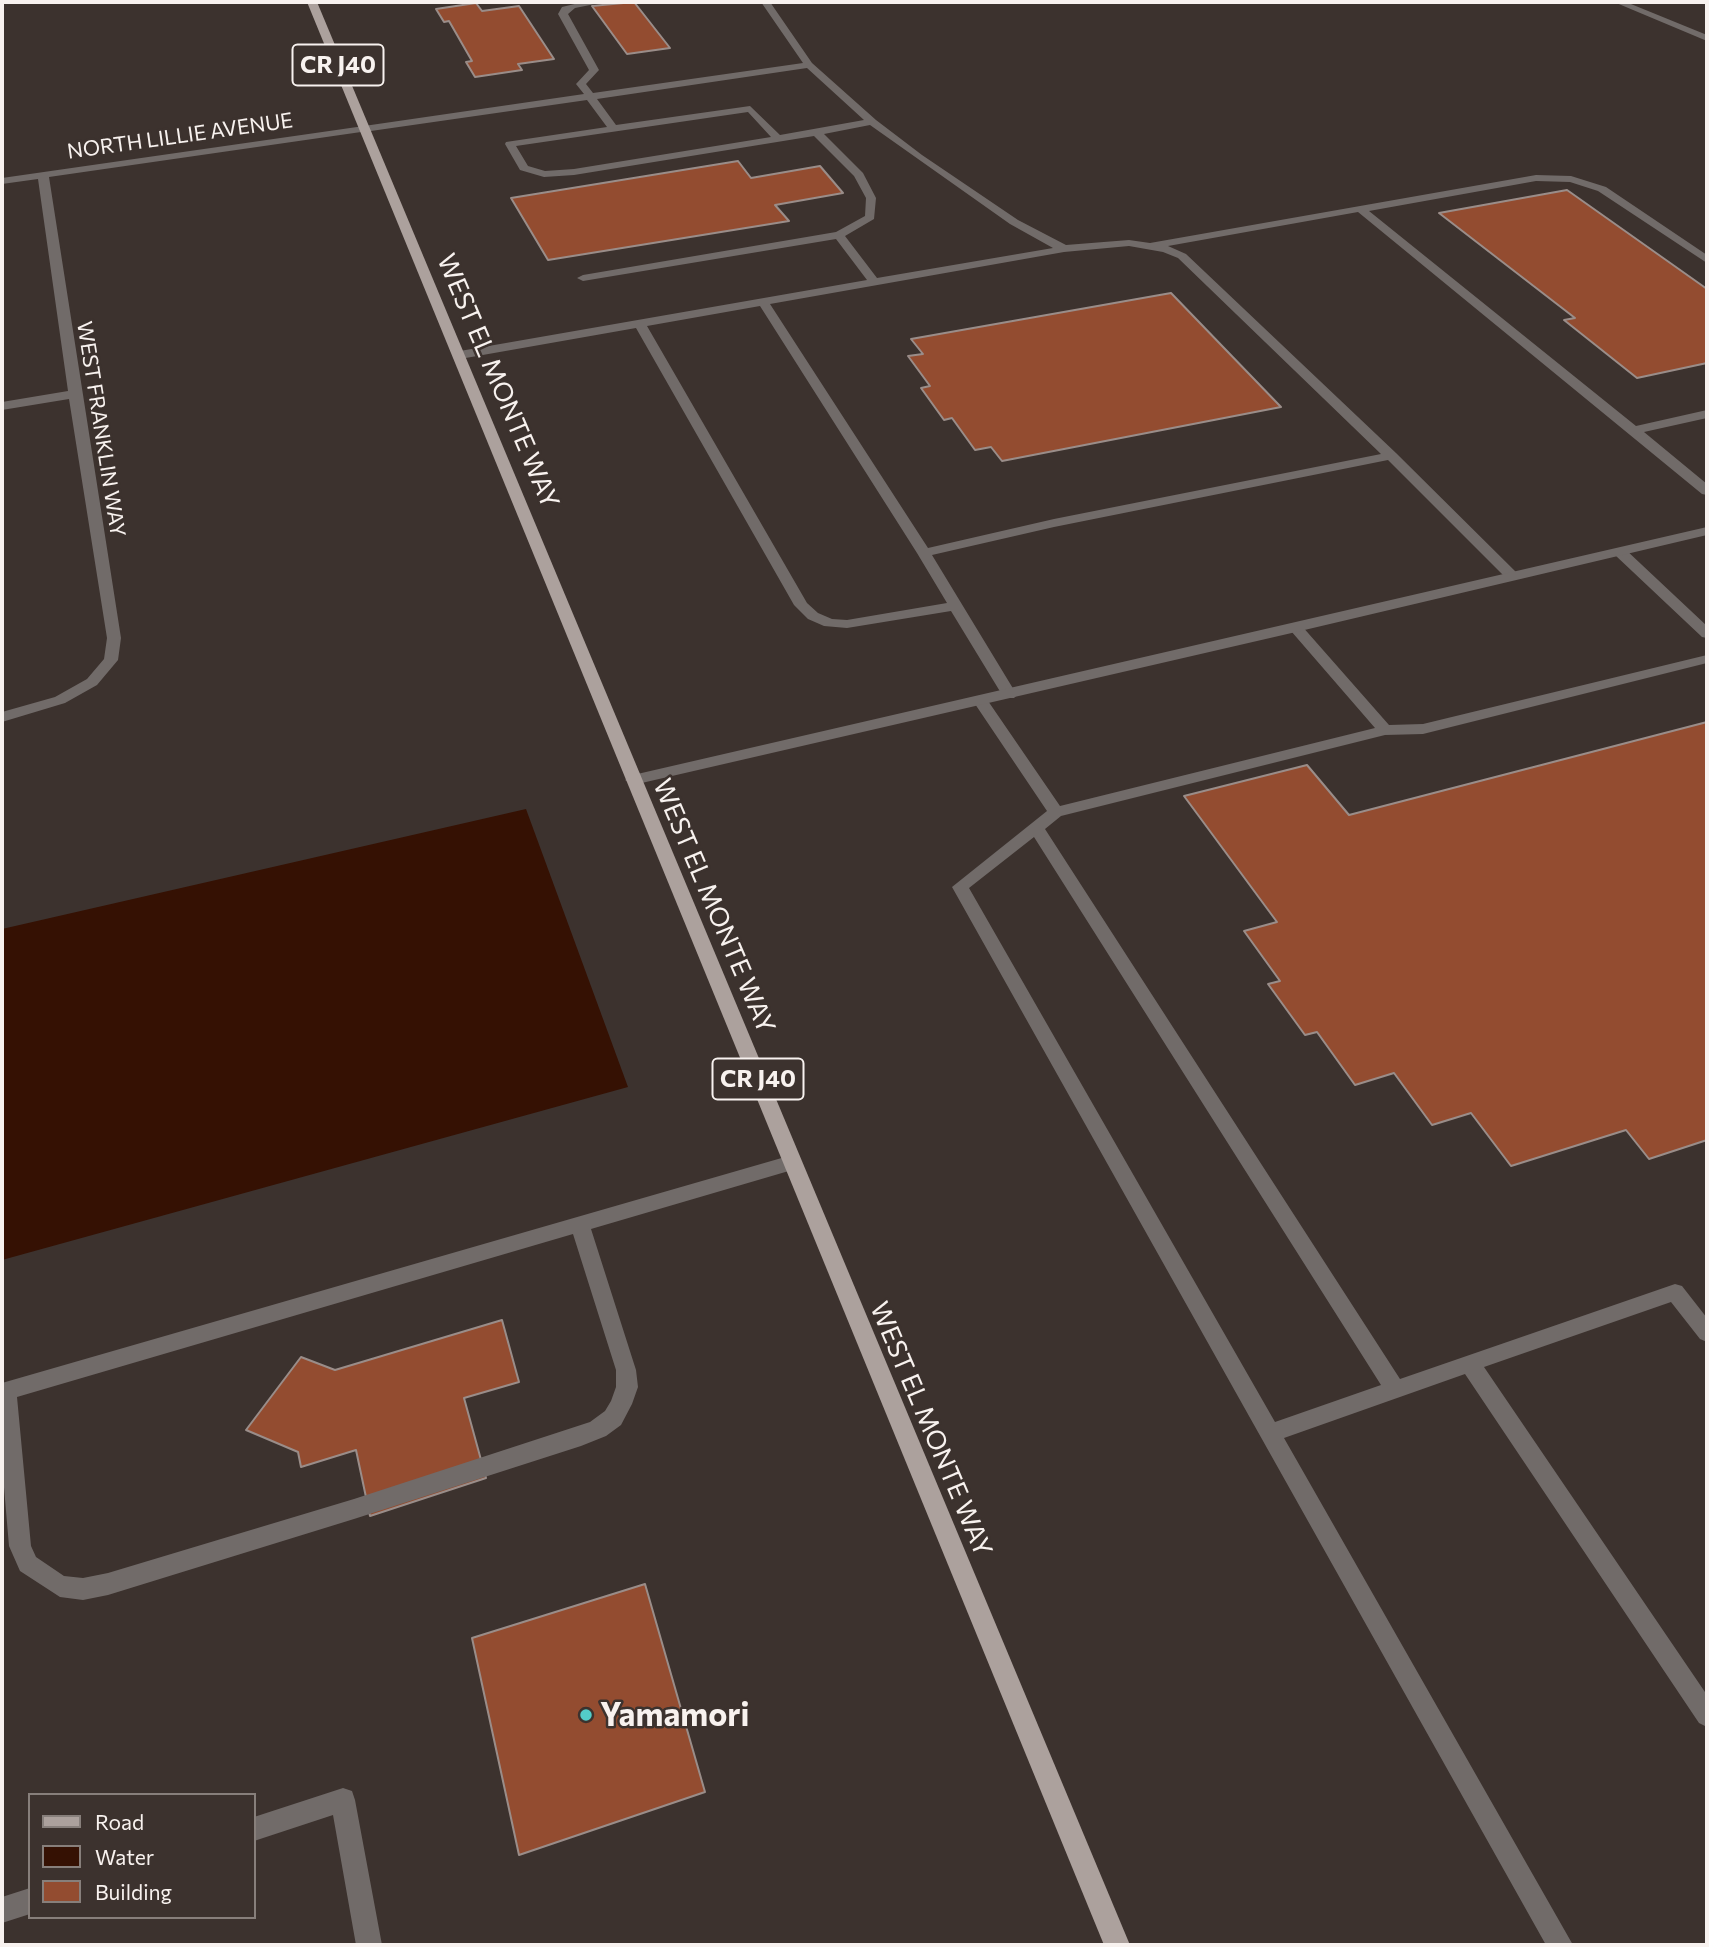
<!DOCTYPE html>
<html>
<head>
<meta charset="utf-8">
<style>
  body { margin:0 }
  #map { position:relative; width:1709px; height:1947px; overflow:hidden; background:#3c322e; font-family:Commissioner,sans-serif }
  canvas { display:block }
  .frame { position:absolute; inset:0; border:4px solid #f8f2ef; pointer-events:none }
  .legend { position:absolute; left:28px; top:1793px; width:228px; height:126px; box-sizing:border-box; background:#3c322e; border:2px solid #877f7b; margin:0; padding:9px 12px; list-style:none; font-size:21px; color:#f8f2ef }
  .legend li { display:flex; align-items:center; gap:14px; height:35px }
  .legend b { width:35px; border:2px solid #877f7b }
</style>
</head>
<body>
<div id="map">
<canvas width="1709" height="1947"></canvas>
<div class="frame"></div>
<ul class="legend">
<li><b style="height:9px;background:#aca19d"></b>Road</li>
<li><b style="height:19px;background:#351103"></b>Water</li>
<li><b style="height:19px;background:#934c30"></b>Building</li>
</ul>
</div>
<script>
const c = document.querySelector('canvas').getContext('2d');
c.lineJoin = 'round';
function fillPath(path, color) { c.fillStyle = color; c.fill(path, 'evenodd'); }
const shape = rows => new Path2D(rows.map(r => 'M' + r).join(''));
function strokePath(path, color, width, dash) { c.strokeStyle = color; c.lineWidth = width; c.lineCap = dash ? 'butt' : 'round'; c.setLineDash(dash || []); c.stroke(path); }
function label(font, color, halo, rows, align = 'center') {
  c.font = font + ' Commissioner,sans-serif'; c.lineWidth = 5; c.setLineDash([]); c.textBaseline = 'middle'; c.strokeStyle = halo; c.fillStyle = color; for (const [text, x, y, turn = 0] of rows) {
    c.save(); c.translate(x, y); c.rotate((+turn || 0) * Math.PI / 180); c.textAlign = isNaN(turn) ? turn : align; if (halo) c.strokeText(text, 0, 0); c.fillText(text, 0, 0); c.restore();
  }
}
fillPath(shape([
  [526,809,628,1087,2,1260,2,929]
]), '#351103');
const building = shape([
  [634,2,670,48,627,54,592,6,634,2],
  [476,3,482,11,519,6,554,59,518,64,522,70,475,77,466,62,472,61,449,21,444,22,436,9,476,3],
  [738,161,751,178,820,166,843,193,775,205,789,221,548,260,511,198,738,161],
  [1567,190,1707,289,1707,363,1637,378,1564,320,1575,318,1439,213,1567,190],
  [1171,293,1281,407,1002,461,991,447,975,450,952,418,944,420,921,388,930,386,908,356,923,354,911,339,1171,293],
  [1707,722,1707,1140,1649,1159,1626,1130,1511,1166,1471,1113,1432,1125,1394,1073,1355,1085,1317,1032,1305,1035,1268,984,1280,981,1244,931,1277,922,1184,796,1307,765,1349,815,1707,722],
  [502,1320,519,1382,464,1398,486,1478,370,1516,356,1450,301,1467,298,1452,246,1430,301,1357,335,1370,502,1320],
  [645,1584,705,1792,519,1855,472,1638,645,1584]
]);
fillPath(building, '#934c30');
strokePath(building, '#9a8d89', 2);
fillPath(shape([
  [583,2,605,2,575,8,568,14,599,70,586,84,593,93,803,63,761,2,770,2,812,63,876,120,922,155,1018,220,1066,245,1129,240,1150,243,1536,175,1571,176,1606,187,1707,255,1707,263,1598,191,1570,182,1536,181,1369,211,1636,426,1707,410,1707,418,1644,432,1707,484,1707,495,1702,494,1358,212,1168,246,1186,254,1396,453,1517,573,1517,579,1507,579,1388,460,1054,527,932,555,1017,695,1014,698,1004,698,951,611,847,628,824,626,808,619,794,605,636,328,460,359,454,355,460,351,867,280,836,239,583,281,577,278,583,275,836,232,865,216,866,198,854,176,814,136,574,175,544,177,520,170,505,144,506,142,607,127,587,100,364,132,359,129,364,126,584,94,576,84,589,70,558,14,562,7,583,2],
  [807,68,864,120,780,135,750,106,616,125,597,99,807,68],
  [748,112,771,137,574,169,545,171,528,166,516,146,748,112],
  [870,125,1010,224,1053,248,877,278,845,236,874,219,876,198,863,173,824,134,870,125],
  [1129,246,1163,252,1178,258,1381,454,1054,519,928,548,770,304,1064,252,1129,246],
  [760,306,917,553,947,603,847,620,832,619,818,613,807,603,647,326,760,306],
  [1614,2,1626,2,1707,35,1707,41,1614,2],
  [1620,548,1625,549,1707,626,1707,638,1702,637,1615,555,1613,552,1620,548],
  [1296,624,1301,625,1389,725,1423,724,1707,655,1707,663,1423,734,1385,735,1061,816,1045,829,1400,1379,1675,1284,1682,1286,1707,1318,1707,1342,1700,1339,1671,1302,1484,1367,1707,1695,1707,1727,1699,1723,1465,1374,1284,1438,1573,1945,1546,1945,952,887,1047,811,973,701,976,698,986,698,1060,806,1375,728,1291,631,1289,628,1291,625,1296,624],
  [1034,837,1381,1385,1275,1422,969,888,1034,837],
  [792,1155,799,1158,802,1163,799,1168,591,1229,636,1370,638,1387,632,1404,621,1425,606,1436,581,1446,354,1519,108,1595,83,1600,60,1597,20,1571,9,1546,2,1464,2,1383,792,1155],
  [573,1234,616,1370,616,1387,611,1401,605,1411,590,1422,354,1499,108,1573,83,1578,64,1576,36,1557,31,1546,17,1397,573,1234],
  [343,1788,352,1791,355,1800,382,1945,356,1945,333,1815,254,1841,254,1817,343,1788],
  [30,1888,30,1914,2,1923,2,1897,30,1888]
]), '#716b69');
fillPath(shape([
  [364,126,368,127,368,131,49,177,121,638,118,660,97,685,65,703,2,722,2,712,55,697,87,679,104,659,107,638,69,399,2,410,2,402,68,391,38,179,2,184,2,178,364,126],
  [1707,527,1707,535,1296,632,633,785,625,780,633,775,1707,527]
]), '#716b69');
fillPath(shape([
  [307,2,317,2,1130,1945,1104,1945,307,2]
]), '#aca19d');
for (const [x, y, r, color] of [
  [586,1715,7,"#53cdc9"]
]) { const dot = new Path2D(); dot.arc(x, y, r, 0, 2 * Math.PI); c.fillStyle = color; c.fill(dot); strokePath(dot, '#3c322e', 2.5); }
label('21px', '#f8f2ef', '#3c322e', [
  ["NORTH LILLIE AVENUE",180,136,-8],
  ["WEST FRANKLIN WAY",101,429,81]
]);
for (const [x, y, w] of [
  [338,65,91],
  [758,1079,91]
]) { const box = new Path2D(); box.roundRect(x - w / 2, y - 20.5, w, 41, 5); c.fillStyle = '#3c322e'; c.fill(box); strokePath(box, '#f8f2ef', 2); }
label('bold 24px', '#f8f2ef', null, [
  ["CR J40",338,65],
  ["CR J40",758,1079]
]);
label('26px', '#f8f2ef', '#3c322e', [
  ["WEST EL MONTE WAY",498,381,67],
  ["WEST EL MONTE WAY",714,906,67],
  ["WEST EL MONTE WAY",931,1429,67]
]);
label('bold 32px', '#f8f2ef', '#3c322e', [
  ["Yamamori",600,1715]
], 'left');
</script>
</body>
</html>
